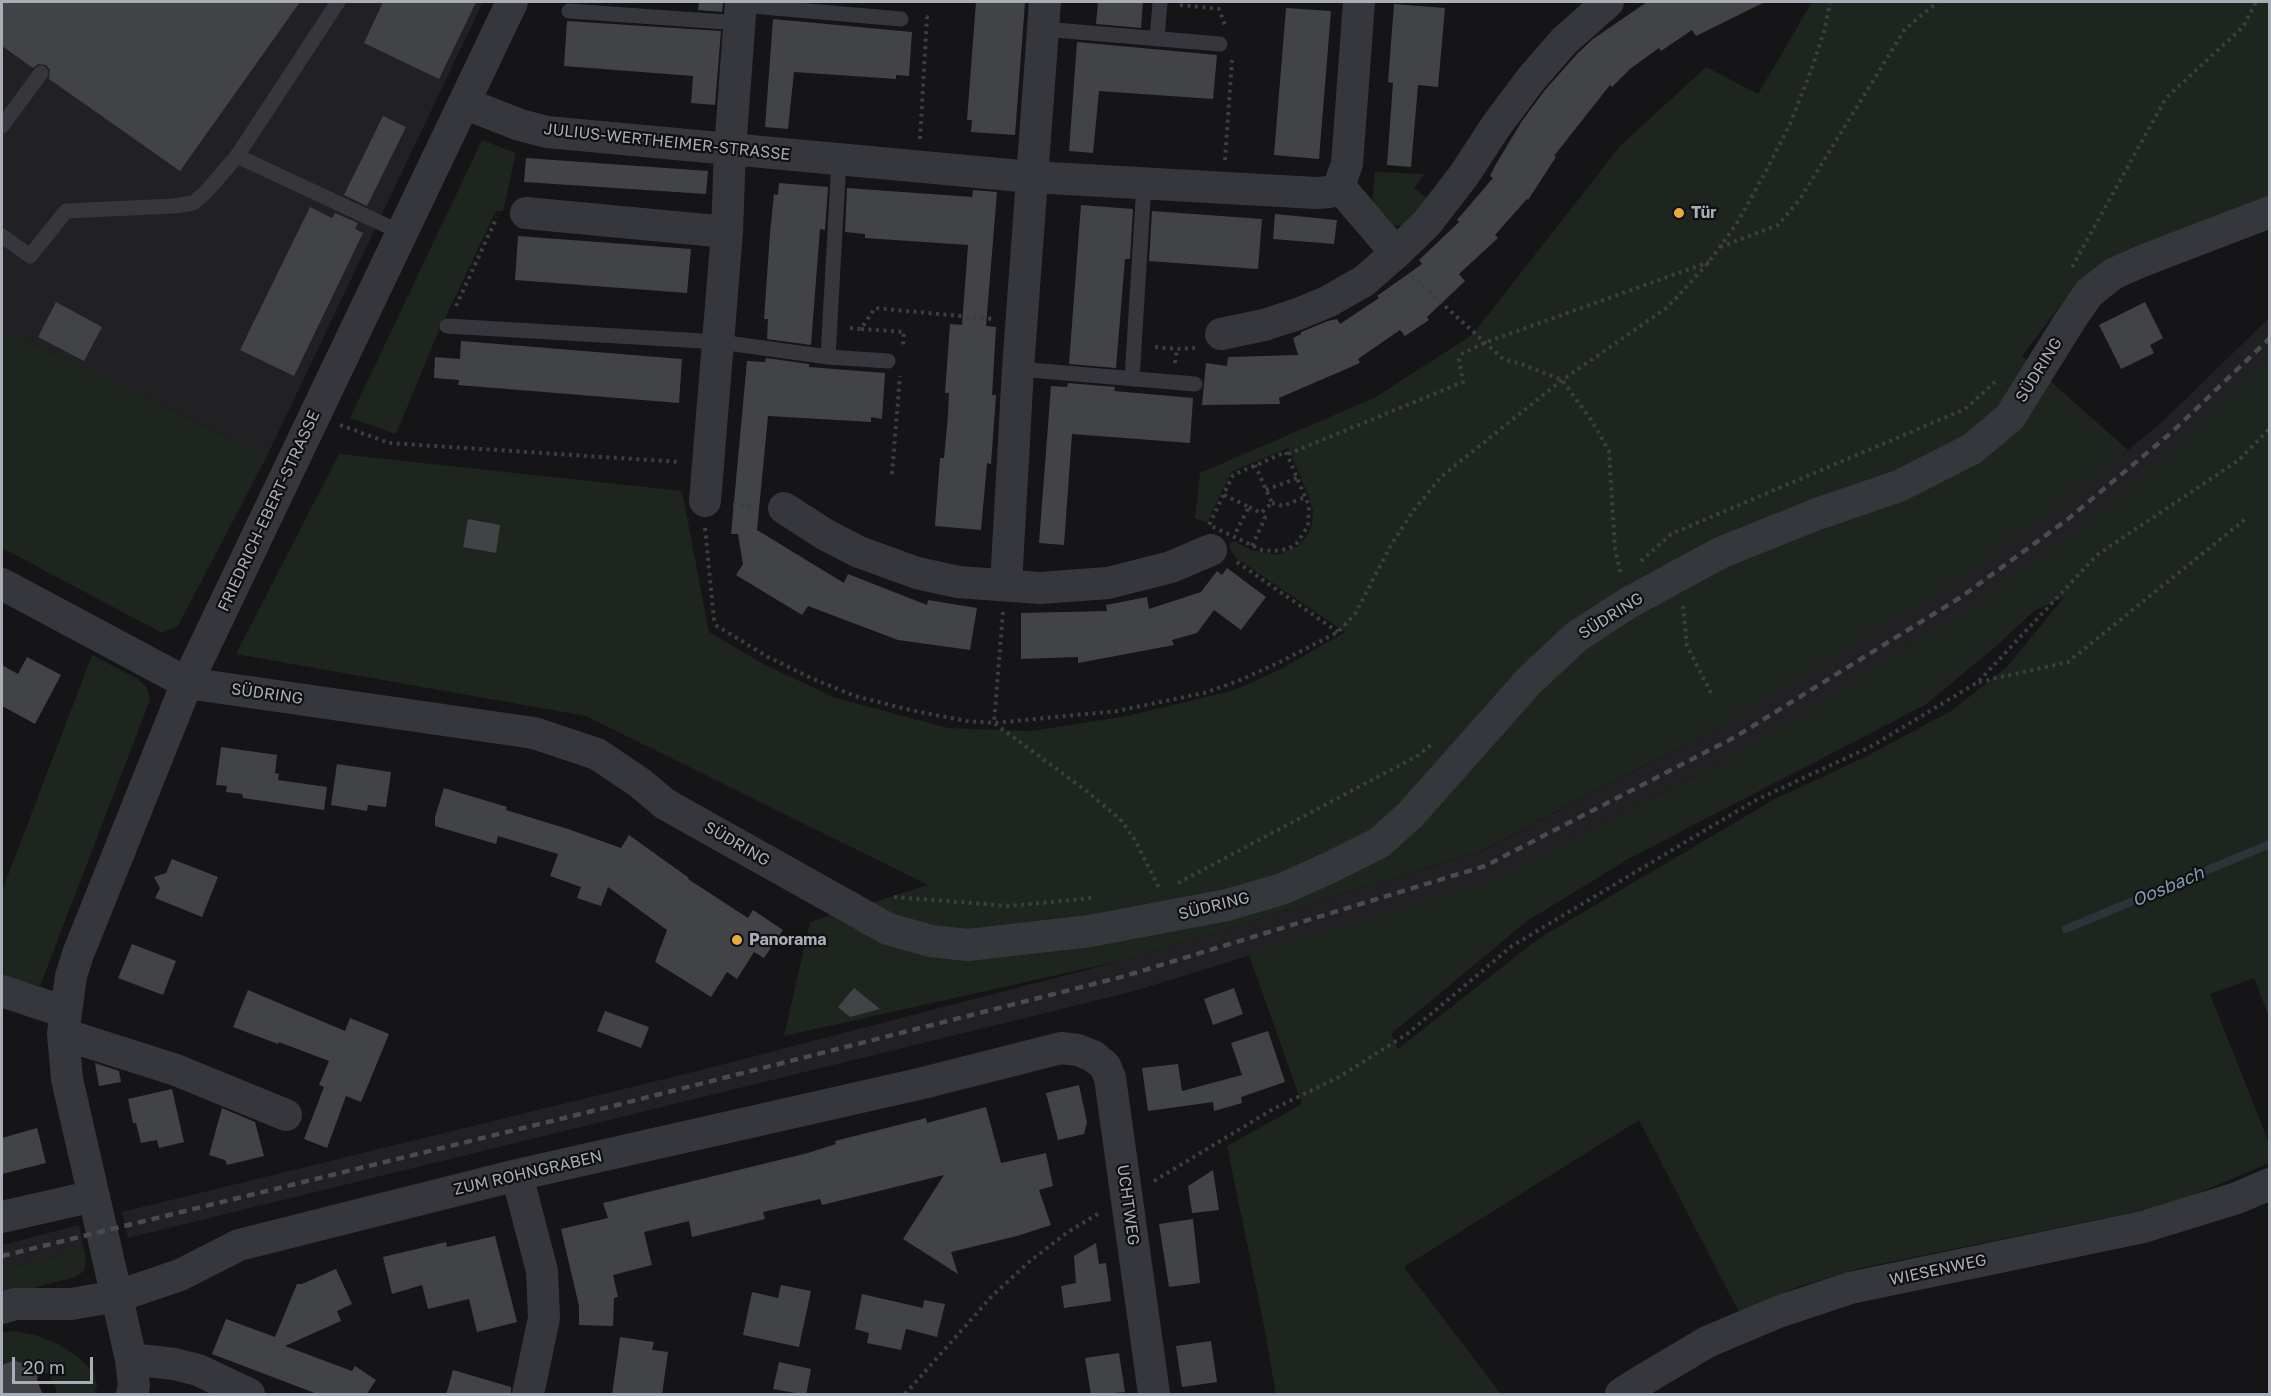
<!DOCTYPE html>
<html>
<head>
<meta charset="utf-8">
<style>
  body { margin:0 }
  #map { position:relative; width:2271px; height:1396px; overflow:hidden; background:#151517; font-family:"Golos Text",sans-serif }
  canvas { display:block }
  .frame { position:absolute; inset:0; border:3px solid #a8adb6; pointer-events:none }
  .scale { position:absolute; left:12px; top:1357px; width:81px; height:27px; box-sizing:border-box; border:3px solid #a8adb6; border-top:0; padding-left:8px; font-size:18px; line-height:21px; white-space:nowrap; color:#a8adb6; -webkit-text-stroke:4px #101012; paint-order:stroke }
</style>
</head>
<body>
<div id="map">
<canvas width="2271" height="1396"></canvas>
<div class="frame"></div>
<div class="scale">20 m</div>
</div>
<script>
const c = document.querySelector('canvas').getContext('2d');
c.lineJoin = 'round';
function fillPath(path, color) { c.fillStyle = color; c.fill(path, 'evenodd'); }
const shape = rows => new Path2D(rows.map(r => 'M' + r).join(''));
function strokePath(path, color, width, dash) { c.strokeStyle = color; c.lineWidth = width; c.lineCap = dash ? 'butt' : 'round'; c.setLineDash(dash || []); c.stroke(path); }
function label(font, color, halo, rows, align = 'center') {
  c.font = font + ' "Golos Text",sans-serif'; c.lineWidth = 4.5; c.setLineDash([]); c.textBaseline = 'middle'; c.strokeStyle = halo; c.fillStyle = color; for (const [text, x, y, turn = 0] of rows) {
    c.save(); c.translate(x, y); c.rotate((+turn || 0) * Math.PI / 180); c.textAlign = isNaN(turn) ? turn : align; if (halo) c.strokeText(text, 0, 0); c.fillText(text, 0, 0); c.restore();
  }
}
fillPath(shape([
  [2,2,483,2,267,456,22,339,2,334],
  [2269,318,2269,357,2182,443,2076,532,1967,610,1742,752,1492,881,1131,992,128,1238,122,1212,705,1069,1120,961,1480,852,1724,724,1950,585,2058,508,2163,421],
  [79,1225,84,1249,2,1270,2,1245]
]), '#212124');
fillPath(shape([
  [1812,2,2269,2,2269,199,2107,265,2072,290,2022,356,2128,450,2058,508,1950,585,1724,724,1479,852,1120,961,784,1036,810,922,928,885,586,716,236,654,339,454,682,491,709,632,765,665,836,698,948,728,1032,731,1127,716,1235,690,1281,669,1345,632,1236,558,1230,548,1230,543,1234,541,1251,550,1277,555,1298,546,1307,536,1312,525,1313,511,1307,492,1288,448,1231,472,1207,523,1195,518,1200,473,1374,398,1472,335,1621,145,1706,67,1758,94],
  [482,140,516,153,503,211,496,211,437,335,396,434,350,418],
  [1375,172,1424,174,1414,188,1431,201,1407,224,1396,226,1384,220,1372,205],
  [2,334,22,339,267,456,178,626,162,633,2,548],
  [2269,357,2269,1017,2254,978,2210,994,2269,1143,2269,1163,2173,1204,1856,1269,1798,1287,1740,1314,1639,1120,1404,1267,1501,1394,1276,1394,1263,1321,1227,1146,1302,1104,1249,955,1492,881,1742,752,1967,610,2076,532,2182,443],
  [2064,597,2007,667,1951,711,1865,757,1773,800,1538,939,1398,1049,1391,1034,1527,921,1630,858,1925,705,1994,648,2034,611],
  [92,655,138,679,147,688,150,700,40,986,2,975,2,891],
  [84,1249,86,1261,84,1271,75,1277,2,1296,2,1270],
  [13,1331,35,1335,58,1344,78,1357,94,1372,97,1386,94,1394,58,1394,49,1373,34,1372,31,1367,14,1360,2,1365,2,1333]
]), '#1d251e');
strokePath(shape([
  [2066,929,2270,844]
]), '#2c343a', 8);
fillPath(shape([
  [2,2,300,2,180,171,49,79,50,70,46,65,38,64,33,68,2,46],
  [383,2,476,2,439,79,364,43],
  [699,2,723,2,722,12,698,10],
  [976,2,1025,2,1015,135,971,132,972,120,967,120],
  [1098,2,1143,2,1141,28,1096,24],
  [1647,2,1765,2,1696,36,1692,30,1661,51,1659,48,1630,69,1612,87,1610,85,1554,156,1556,157,1528,200,1527,199,1495,235,1498,238,1459,274,1465,281,1427,317,1429,320,1405,336,1400,330,1358,359,1360,363,1279,398,1280,404,1202,405,1206,363,1227,366,1228,357,1298,355,1293,338,1301,334,1301,332,1328,321,1337,319,1340,324,1379,298,1377,296,1422,264,1419,260,1459,222,1457,220,1493,178,1490,176,1496,164,1522,121,1545,90,1577,54,1593,39],
  [1394,4,1445,8,1438,87,1418,85,1411,167,1387,165,1393,83,1388,82],
  [1286,8,1331,11,1319,159,1274,155],
  [773,19,912,32,909,76,896,75,896,79,794,72,788,129,765,127],
  [567,21,721,31,715,105,691,103,693,76,564,66],
  [1077,42,1217,55,1213,99,1099,91,1093,153,1069,151],
  [383,116,406,127,367,206,344,195],
  [526,158,708,171,706,194,524,182],
  [779,183,828,187,825,230,820,229,811,345,767,339,768,319,764,319,770,233,774,194,778,195],
  [847,188,972,197,973,190,997,192,986,326,996,327,992,395,996,395,991,464,987,463,981,530,935,526,940,458,944,458,948,415,949,393,945,393,950,324,962,325,968,245,865,238,865,234,845,232],
  [1081,205,1133,209,1130,259,1125,259,1116,368,1069,364],
  [310,207,332,218,335,213,358,223,355,229,363,233,294,376,240,350],
  [1152,211,1262,219,1258,269,1149,261],
  [1275,214,1337,220,1334,244,1273,239],
  [518,236,691,249,687,293,515,280],
  [56,302,102,327,84,361,38,337],
  [2145,302,2163,338,2150,345,2154,353,2121,369,2099,325],
  [461,341,682,359,679,403,458,385,459,380,434,378,435,357,460,359],
  [766,358,809,364,809,367,885,373,882,419,871,417,871,422,768,416,757,530,844,583,848,574,927,605,928,600,977,608,970,650,898,640,808,606,802,615,736,575,743,564,738,534,731,534,747,361,765,362],
  [1068,383,1115,387,1114,391,1193,398,1190,443,1072,434,1064,545,1039,543,1051,386,1067,387],
  [468,519,500,525,496,553,463,547],
  [1227,568,1266,597,1241,630,1214,610,1197,633,1172,640,1174,645,1078,663,1078,657,1021,659,1021,613,1107,611,1106,605,1147,597,1149,609,1201,592,1217,571,1222,575],
  [27,657,61,675,35,724,2,706,2,665,18,674],
  [221,747,277,755,275,773,279,774,278,780,327,787,324,810,243,798,242,794,226,792,227,786,216,785],
  [337,764,391,772,386,807,368,805,367,811,331,805],
  [444,788,507,807,506,810,568,829,621,848,629,835,689,878,688,879,748,918,753,910,783,930,764,958,754,952,737,979,727,972,711,997,655,962,667,930,608,887,601,906,577,898,581,887,550,876,558,854,498,836,496,844,435,826,435,817],
  [172,859,218,877,202,917,155,898,160,888,154,877,166,873],
  [132,944,176,961,163,995,118,978],
  [854,988,880,1009,850,1017,838,1007],
  [1234,988,1243,1014,1213,1025,1204,999],
  [248,990,345,1031,350,1018,389,1034,361,1102,346,1096,327,1148,304,1139,324,1087,319,1085,329,1061,279,1042,278,1044,233,1027],
  [605,1011,649,1027,641,1048,597,1031],
  [1268,1031,1285,1082,1241,1097,1242,1103,1214,1111,1213,1102,1148,1111,1142,1068,1178,1064,1182,1091,1242,1075,1231,1043],
  [95,1063,119,1071,121,1082,99,1086],
  [1079,1085,1087,1122,1084,1134,1058,1140,1046,1093],
  [172,1089,184,1142,159,1148,157,1140,141,1143,136,1123,133,1123,128,1099],
  [986,1107,1001,1163,1046,1153,1053,1186,1039,1190,1051,1225,1017,1236,951,1252,958,1274,903,1239,944,1175,822,1205,820,1199,763,1212,765,1219,692,1237,689,1221,644,1232,652,1265,613,1275,618,1297,614,1298,613,1326,579,1325,579,1306,561,1229,608,1218,603,1203,808,1153,836,1144,835,1141,926,1118,927,1123],
  [222,1108,255,1122,264,1156,227,1165,225,1160,209,1155],
  [37,1128,46,1163,2,1174,2,1138],
  [1213,1170,1219,1210,1192,1213,1188,1186],
  [1193,1219,1200,1283,1169,1287,1159,1224],
  [495,1236,517,1322,477,1332,469,1299,428,1309,422,1285,392,1294,383,1257,446,1242,447,1247],
  [1096,1243,1099,1264,1106,1263,1111,1301,1064,1308,1061,1286,1076,1283,1074,1256],
  [336,1269,352,1304,337,1311,341,1321,285,1346,352,1371,355,1366,376,1380,366,1395,320,1395,212,1354,226,1319,275,1337,297,1284,302,1284],
  [781,1285,811,1291,799,1347,743,1335,752,1292,778,1298],
  [862,1294,923,1308,924,1300,945,1304,937,1337,906,1329,901,1350,867,1343,869,1333,855,1329],
  [620,1337,654,1342,652,1350,668,1352,662,1395,612,1395],
  [1211,1341,1217,1382,1182,1387,1176,1346],
  [1119,1353,1125,1392,1091,1395,1085,1358],
  [14,1360,31,1367,34,1372,38,1374,37,1380,43,1395,2,1395,2,1365],
  [779,1362,811,1369,806,1395,773,1389],
  [453,1370,511,1387,511,1395,446,1395]
]), '#424347');
strokePath(shape([
  [1180,5,1219,9,1225,25],
  [920,139,927,17,922,16],
  [1225,160,1232,60],
  [1720,247,1778,225,1800,199,1905,29,1938,2],
  [2072,267,2166,98,2243,27,2256,2],
  [1412,276,1503,359,1521,364,1562,380,1592,421,1609,451,1615,549,1621,574],
  [456,306,497,217],
  [850,328,861,329,875,308,993,319],
  [861,329,904,332,903,347],
  [1155,347,1177,349,1195,348],
  [1175,363,1177,349],
  [340,425,389,443,680,462],
  [1286,452,1309,506,1308,526,1297,543,1288,549,1274,551,1262,550,1209,525,1233,475,1286,452],
  [1288,454,1463,382,1459,359,1462,354,1484,343,1709,262],
  [892,474,900,376],
  [1266,490,1297,478],
  [1224,495,1249,507,1235,534],
  [1272,503,1283,506,1305,497],
  [733,504,755,507],
  [1249,507,1261,513,1272,503,1255,465],
  [705,528,714,619,717,626,768,657,811,678,855,696,910,710,966,721,994,723,1117,711,1204,693,1238,681,1280,662,1338,632,1355,614,1391,545,1413,511,1442,476,1562,380,1668,307,1709,262,1737,223,1765,173,1790,124,1812,68,1825,28,1830,2],
  [1252,546,1265,518,1261,513],
  [1641,561,1671,534,1965,409,1995,382],
  [1237,562,1338,632],
  [1683,606,1687,646,1713,697],
  [1003,612,994,723,1085,790,1120,819,1135,840,1159,888],
  [1979,682,2068,662,2248,517],
  [1178,883,1419,755,1432,744],
  [894,897,1009,906,1092,898],
  [1154,1181,1273,1109,1339,1077,1407,1034,1512,946,1754,801,1872,746,1978,682,2097,555,2239,460,2270,428],
  [905,1394,992,1296,1030,1261,1068,1232,1101,1212]
]), '#3c3e43', 4, [3, 4.5]);
strokePath(shape([
  [740,5,901,19],
  [569,11,739,23],
  [1043,29,1220,44],
  [1157,39,1160,2],
  [2,126,41,73],
  [237,156,402,233],
  [2,236,30,256,66,211,174,206,193,203,205,193,237,156,338,2],
  [447,326,720,342,828,357,888,361],
  [828,357,839,159],
  [1018,369,1195,384],
  [1132,379,1144,184]
]), '#36373c', 15);
strokePath(shape([
  [464,103,520,125,547,132,1031,177,1316,193,1330,192,1339,186,1347,164,1359,2],
  [1339,186,1396,253,1427,223,1464,175,1496,126,1531,79,1564,41,1608,2],
  [526,213,727,232],
  [1221,334,1264,325,1298,314,1329,301,1364,281,1396,253],
  [705,501,727,232,730,149,741,2],
  [784,508,826,535,859,552,917,573,958,582,1040,588,1108,583,1171,567,1211,550],
  [2,584,187,683,534,733,597,754,640,783,665,804,888,929,931,941,968,945,1090,931,1227,905,1282,889,1331,867,1379,843,1411,814,1529,681,1576,637,1628,603,1720,553,1817,514,1899,486,1972,449,2010,417,2071,319,2089,293,2113,274,2142,261,2270,212],
  [1006,585,1018,369,1045,2],
  [2,991,65,1012],
  [63,1034,176,1070,286,1115],
  [517,1175,542,1271,544,1318,528,1394],
  [2,1217,94,1196],
  [2,1308,15,1304,71,1304,118,1296,180,1275,239,1245,517,1175,923,1083,1061,1048,1078,1050,1093,1056,1105,1066,1110,1078,1154,1394],
  [131,1359,174,1364,198,1370,249,1394],
  [132,1394,134,1386,131,1359,67,1079,63,1034,71,976,78,954,187,683,512,2],
  [1621,1394,1638,1383,1707,1342,1778,1312,1850,1288,2143,1227,2237,1198,2270,1184]
]), '#36373c', 32);
strokePath(shape([
  [2,1256,617,1105,1125,976,1485,866,1735,737,1961,597,2068,519,2172,432,2270,338]
]), '#494b51', 4.5, [8, 6]);
for (const [x, y, r, color] of [
  [1679,213,6,"#eaaa3b"],
  [737,940,6,"#eaaa3b"]
]) { const dot = new Path2D(); dot.arc(x, y, r, 0, 2 * Math.PI); c.fillStyle = color; c.fill(dot); strokePath(dot, '#101012', 2); }
label('16px', '#a8adb6', '#101012', [
  ["JULIUS-WERTHEIMER-STRASSE",667,142,6],
  ["SÜDRING",2039,370,-58],
  ["FRIEDRICH-EBERT-STRASSE",269,511,-65],
  ["SÜDRING",1611,616,-32],
  ["SÜDRING",267,694,8],
  ["SÜDRING",737,844,30],
  ["SÜDRING",1214,906,-14],
  ["ZUM ROHNGRABEN",528,1173,-13],
  ["UCHTWEG",1128,1205,82],
  ["WIESENWEG",1938,1270,-12]
]);
label('bold 16px', '#a8adb6', '#101012', [
  ["Tür",1691,213],
  ["Panorama",749,940]
], 'left');
label('italic 18px', '#809bb0', '#101012', [
  ["Oosbach",2168,887,-23]
]);
</script>
</body>
</html>
